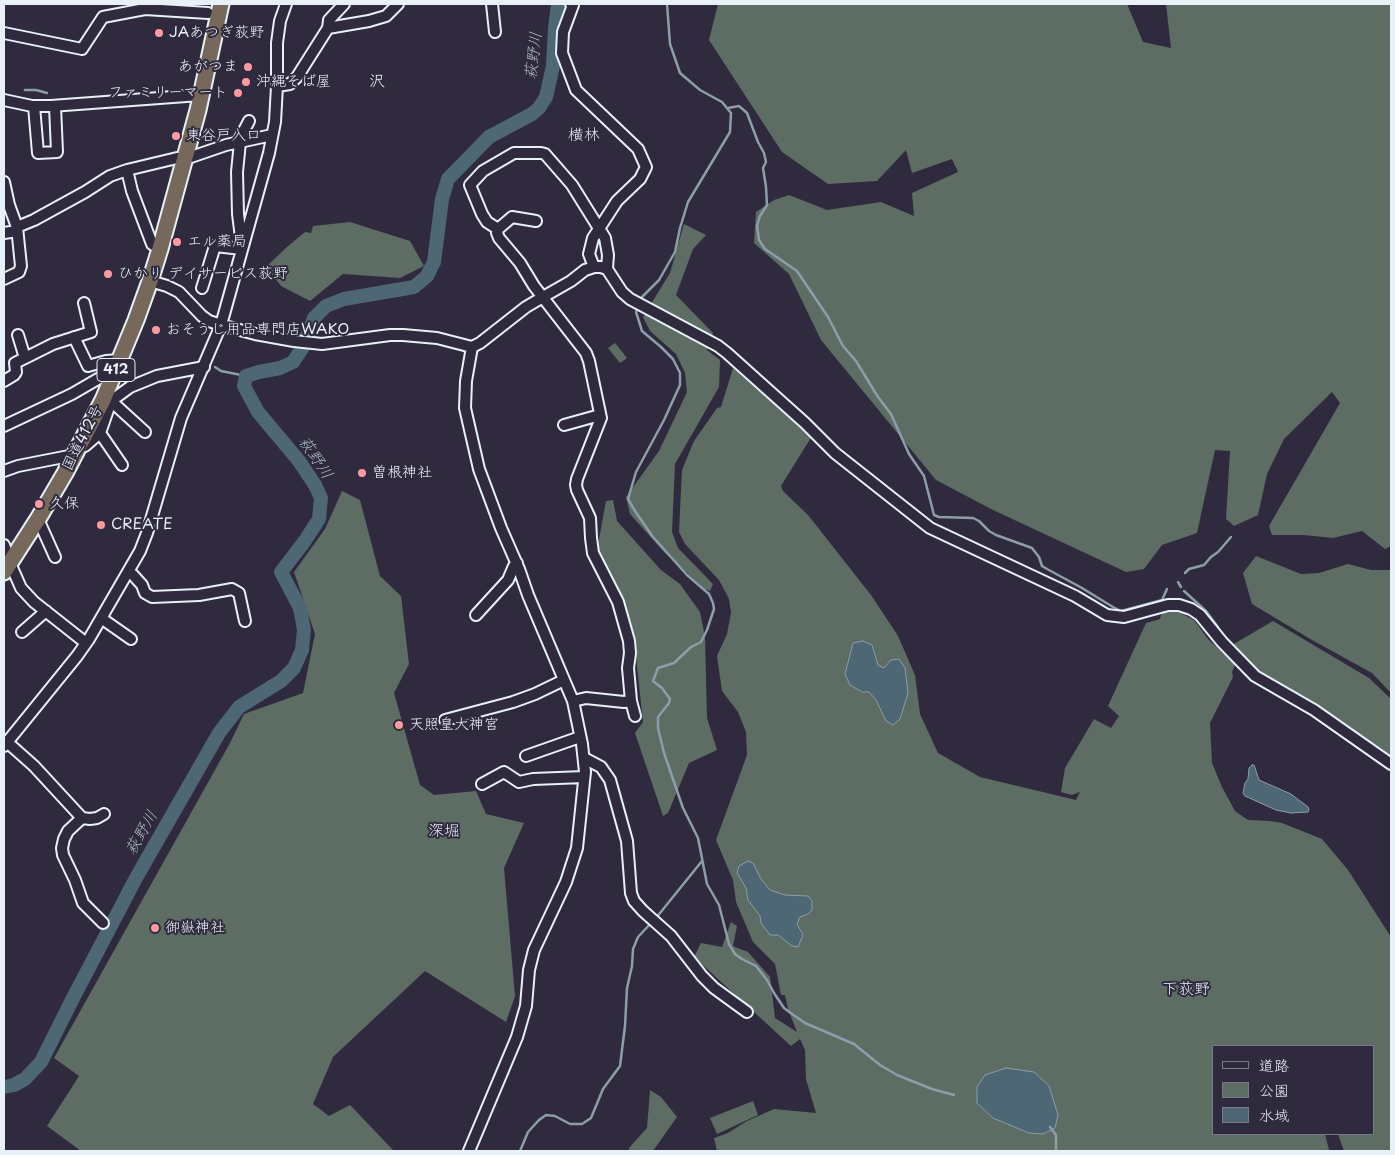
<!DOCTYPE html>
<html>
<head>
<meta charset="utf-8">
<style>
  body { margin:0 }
  #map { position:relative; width:1395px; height:1155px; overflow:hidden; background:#2f2a3d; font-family:"Playpen Sans","Klee One",sans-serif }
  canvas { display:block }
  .frame { position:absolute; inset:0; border:5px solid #e8f1f8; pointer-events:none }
  .legend { position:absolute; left:1212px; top:1045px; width:162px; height:90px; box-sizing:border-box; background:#2f2a3d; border:1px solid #797a88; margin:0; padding:6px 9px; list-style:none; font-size:15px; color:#e8f1f8 }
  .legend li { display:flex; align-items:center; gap:10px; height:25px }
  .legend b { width:25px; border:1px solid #797a88 }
</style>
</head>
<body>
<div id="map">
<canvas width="1395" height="1155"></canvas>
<div class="frame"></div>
<ul class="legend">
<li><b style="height:6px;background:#2f2a3d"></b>道路</li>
<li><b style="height:14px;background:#5e6d63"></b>公園</li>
<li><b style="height:14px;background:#4d6775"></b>水域</li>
</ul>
</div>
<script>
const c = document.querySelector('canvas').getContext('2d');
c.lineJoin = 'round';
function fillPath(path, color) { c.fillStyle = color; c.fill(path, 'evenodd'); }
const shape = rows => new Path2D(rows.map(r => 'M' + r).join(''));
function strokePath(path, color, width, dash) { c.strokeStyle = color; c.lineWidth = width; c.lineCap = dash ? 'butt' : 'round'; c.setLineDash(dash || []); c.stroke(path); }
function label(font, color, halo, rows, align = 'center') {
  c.font = font + ' "Playpen Sans","Klee One",sans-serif'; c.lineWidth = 4; c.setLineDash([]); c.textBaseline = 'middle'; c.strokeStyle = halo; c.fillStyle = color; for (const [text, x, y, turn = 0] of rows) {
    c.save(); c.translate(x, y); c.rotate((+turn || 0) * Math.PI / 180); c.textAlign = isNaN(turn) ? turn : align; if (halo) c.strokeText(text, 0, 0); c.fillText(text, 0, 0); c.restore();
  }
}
fillPath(shape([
  [718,4,1127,4,1143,42,1171,48,1166,4,1391,4,1391,546,1385,549,1362,531,1333,538,1304,535,1272,535,1269,526,1340,403,1332,392,1284,439,1267,474,1258,515,1234,526,1226,519,1230,451,1215,450,1197,533,1162,545,1144,569,1126,572,993,510,936,480,821,340,789,274,754,243,756,212,774,200,789,195,827,210,881,202,914,216,912,193,958,172,952,159,912,173,906,150,877,181,828,184,782,152,709,40],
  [350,222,410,241,424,266,400,278,343,274,310,301,281,286,266,267,287,247,305,232,311,233,313,226],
  [684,224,706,235,693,249,676,295,713,333,707,350,720,360,719,387,675,464,672,532,678,548,713,584,710,591,705,589,665,553,630,514,626,497,659,451,687,392,685,373,676,354,650,331,643,317,670,273],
  [615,343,627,358,620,363,608,348],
  [733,368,812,436,781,486,783,491,808,515,871,595,898,636,915,675,920,714,938,753,980,777,1076,800,1080,792,1072,795,1061,792,1065,768,1094,719,1111,728,1119,716,1108,706,1146,623,1160,619,1162,612,1177,611,1194,620,1208,639,1235,665,1232,672,1233,677,1210,723,1212,763,1222,787,1235,811,1248,820,1270,821,1282,823,1322,839,1348,870,1391,937,1391,1151,1344,1151,1338,1134,1374,1134,1374,1046,1214,1046,1214,1134,1325,1134,1329,1150,1331,1151,717,1151,714,1138,728,1133,747,1121,774,1109,816,1113,806,1079,805,1050,800,1039,791,1046,694,957,701,943,722,947,731,922,737,926,733,946,748,952,770,977,775,1018,797,1032,788,1009,785,995,781,995,775,964,753,942,736,902,733,880,716,840,747,755,746,732,738,712,722,691,717,656,727,634,731,613,729,599,719,580,685,544,679,532,682,470,694,441,717,408,721,407],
  [342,491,360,500,380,576,401,596,409,664,394,693,420,785,434,795,476,791,486,814,524,823,504,868,515,996,506,1022,425,971,333,1057,313,1104,329,1116,350,1105,394,1151,81,1151,47,1126,79,1076,54,1058,230,743,244,714,303,693,315,634,294,572,325,529],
  [613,500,617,521,661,570,680,584,700,612,705,637,707,718,717,750,689,763,668,813,663,816,635,733,643,722,635,647,618,593,597,550,606,501],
  [1256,556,1301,574,1319,573,1348,564,1371,570,1391,570,1391,693,1372,673,1312,640,1252,604,1243,573],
  [1273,621,1369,678,1391,699,1391,756,1390,758,1261,677,1232,645],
  [650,1090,661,1097,677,1117,653,1151,629,1151,629,1148,647,1128],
  [753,1101,758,1115,717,1134,710,1118]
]), '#5e6d63');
const water = shape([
  [863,641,872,645,878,665,884,668,891,660,899,659,905,668,908,693,900,719,893,725,886,721,876,700,869,692,862,692,850,685,845,674,853,643,863,641],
  [1252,765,1254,765,1259,780,1291,794,1308,807,1309,810,1308,812,1291,813,1276,810,1245,796,1243,793,1245,783,1248,779,1249,768,1252,765],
  [748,861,753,863,761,879,770,890,785,895,808,896,812,901,812,910,808,914,800,917,797,924,803,935,798,947,792,946,778,935,770,935,761,923,760,916,748,900,746,888,737,873,739,866,748,861],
  [1006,1068,1034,1072,1049,1086,1058,1115,1055,1128,1043,1134,1029,1133,993,1118,977,1103,977,1087,985,1075,1006,1068]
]);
fillPath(water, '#4d6775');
strokePath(water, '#8b9ea9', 1);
strokePath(shape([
  [25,90,36,90,47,93],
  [728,108,739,106,747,113,758,142,764,153,766,162,763,168,766,187,767,205,760,216,757,226,759,240,765,249,797,271,828,317,843,346,856,361,878,397,891,414,909,454,924,476,934,515,939,517,973,518,979,521,989,531,996,535,1032,548,1039,557,1042,566,1047,569,1082,588,1113,607,1121,611,1162,600,1167,589],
  [640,302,642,297,659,280,675,252,680,228,688,202,730,132,731,113,722,102,700,90,680,73,670,44,667,4],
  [638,307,636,312,642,331,661,347,673,359,680,373,680,385,664,420,636,472,628,499,635,511,653,537,687,575,709,594,713,603,714,609,707,630,701,642,691,647,674,663,658,668,653,681,662,688,670,699,669,703,658,717,658,728,664,753,683,808,698,838,707,884,719,905,729,944,735,954,742,959,756,966,767,980,774,993,784,1008,792,1014,805,1023,854,1044,880,1065,897,1075,932,1089,954,1095],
  [215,367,221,371,246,376],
  [1185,573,1189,569,1204,565,1211,557,1218,552,1231,537],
  [1178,582,1181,587],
  [1184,591,1206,611,1218,627],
  [656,918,702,861],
  [1050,1127,1056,1135,1056,1151],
  [520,1151,528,1132,539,1120,546,1115,555,1116,570,1124,582,1124,591,1118,603,1089,620,1066,625,1026,627,988,632,966,633,949,638,937,652,922]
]), '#8b9ea9', 2.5);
strokePath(shape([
  [4,1087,14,1085,25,1079,41,1062,72,1000,136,878,219,733,239,707,281,681,294,668,302,650,304,630,300,608,281,572,304,542,319,519,321,498,315,485,299,461,258,412,244,386,246,376,259,372,280,368,293,362,303,347,314,318,326,306,344,299,414,287,427,276,434,262,442,199,448,179,489,137,532,114,539,108,546,97,553,66,555,28,558,4]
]), '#4d6775', 14);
const minor = shape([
  [492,4,495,32],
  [571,4,573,5,563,32,562,53,576,90,638,149,646,167,640,179,617,201,593,238,589,254,594,267],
  [328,28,329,20,344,4],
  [4,33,82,49,103,17,145,9,208,13],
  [277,86,290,84,297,77,328,28,369,21,386,16,398,4],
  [4,100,32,106,51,106,200,95],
  [34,106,38,153,57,152,55,106],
  [238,142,249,121],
  [240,142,237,172,238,214,241,238,243,243],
  [127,170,132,191,152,244,160,249],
  [4,182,9,205,17,227],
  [498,229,512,217,536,221],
  [4,233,17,231],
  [607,269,608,255,605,238,572,185,545,154,541,153,514,153,483,171,470,185,482,214,487,222,498,229,497,233,499,238,520,263,534,286,586,353,589,361,601,418,577,479,576,485,577,490,590,518,591,538,593,553,618,602,629,641,630,653,628,668,631,701,635,716],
  [4,279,19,272,21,266,17,227,34,220,85,192,110,176,127,170,177,158,184,159,191,157,226,145,272,135],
  [150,281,167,286,179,292,202,316,209,321,221,325,255,334,294,341,322,344,390,335,403,335,437,338,472,347,480,343,526,307,543,297,571,281,585,270,594,267,601,267,607,269,622,292,630,299,718,346,727,353,805,423,835,453,930,528,1075,596,1107,615,1124,617,1168,605,1179,605,1191,609,1200,615,1222,642,1255,676,1314,710,1391,764],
  [202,288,215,246,242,249],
  [18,335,25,358],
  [74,337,88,366,106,361,120,360],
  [4,381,14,375,16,372,15,363,53,344,91,332,84,303],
  [103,400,111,401,130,387,157,376,204,367],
  [564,425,600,415],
  [4,426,72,394,103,376,112,379],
  [100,433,111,401,145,432],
  [80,444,85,446,100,433,122,465],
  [4,471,18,466,74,455],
  [38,519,55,557],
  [4,545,10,560,10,563,21,588,34,602,86,643],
  [128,572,133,575,142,585,145,593,152,597,199,595,232,589,239,593,245,621],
  [476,615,508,580,514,566,517,563],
  [101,618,131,639],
  [22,632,46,611],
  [573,701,586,698,624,702,631,701],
  [445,720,513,702,535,694,564,680],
  [7,742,34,766,82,818,90,819,97,818,104,814],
  [4,746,77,656,89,639,140,551,147,533,181,418,221,325,269,153,275,122,277,86,277,43,280,21,286,4],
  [526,756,580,737],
  [584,758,601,767,610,780,627,841,631,893,634,901,643,911,671,936,702,976,714,988,747,1012],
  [482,784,504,772,519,782,533,779,584,777],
  [82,818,68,831,64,839,62,848,63,855,75,880,83,903,103,923],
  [469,1151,517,1037,526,1006,529,970,534,950,566,882,577,848,585,772,582,744,573,701,528,595,519,569,501,528,479,469,465,408,466,381,472,347]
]);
const highway = shape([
  [4,572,38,519,65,473,103,400,136,320,150,281,160,249,198,110,221,4]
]);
strokePath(minor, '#e8f1f8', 14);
strokePath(highway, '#e8f1f8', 19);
strokePath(minor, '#2f2a3d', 10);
strokePath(highway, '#76695c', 15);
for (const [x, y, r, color] of [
  [159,33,5,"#ff9aa2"],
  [248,67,5,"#ff9aa2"],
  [246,82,5,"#ff9aa2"],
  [238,93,5,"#ff9aa2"],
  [176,136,5,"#ff9aa2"],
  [177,242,5,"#ff9aa2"],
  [108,274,5,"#ff9aa2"],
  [156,330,5,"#ff9aa2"],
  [362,473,5,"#ff9aa2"],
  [39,504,5,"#ff9aa2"],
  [101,525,5,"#ff9aa2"],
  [399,725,5,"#ff9aa2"],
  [155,928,5,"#ff9aa2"]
]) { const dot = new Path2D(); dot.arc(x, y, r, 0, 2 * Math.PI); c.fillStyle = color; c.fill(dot); strokePath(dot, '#2f2a3d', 2); }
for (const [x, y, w] of [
  [116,370,38]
]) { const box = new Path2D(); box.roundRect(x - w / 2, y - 11.5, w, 23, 4); c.fillStyle = '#2f2a3d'; c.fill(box); strokePath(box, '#e8f1f8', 1); }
label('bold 14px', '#e8f1f8', null, [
  ["412",116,370]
]);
label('15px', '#e8f1f8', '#2f2a3d', [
  ["JAあつぎ荻野",169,33],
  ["あがつま",238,67,"right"],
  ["沖縄そば屋",256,82],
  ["ファミリーマート",228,93,"right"],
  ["東谷戸入口",186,136],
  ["エル薬局",187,242],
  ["ひかり デイサービス荻野",118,274],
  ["おそうじ用品専門店WAKO",166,330],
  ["曽根神社",372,473],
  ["久保",49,504],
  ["CREATE",111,525],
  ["天照皇大神宮",409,725],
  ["御嶽神社",165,928]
], 'left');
label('15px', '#e8f1f8', '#2f2a3d', [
  ["国道412号",83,438,-63]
]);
label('italic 16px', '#aabac4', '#2f2a3d', [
  ["萩野川",534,56,-83],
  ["萩野川",315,458,56],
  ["萩野川",142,833,-60]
]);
label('16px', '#e8f1f8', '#2f2a3d', [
  ["沢",377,82],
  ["横林",584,136],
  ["深堀",444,832],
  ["下荻野",1186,990]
]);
</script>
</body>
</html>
